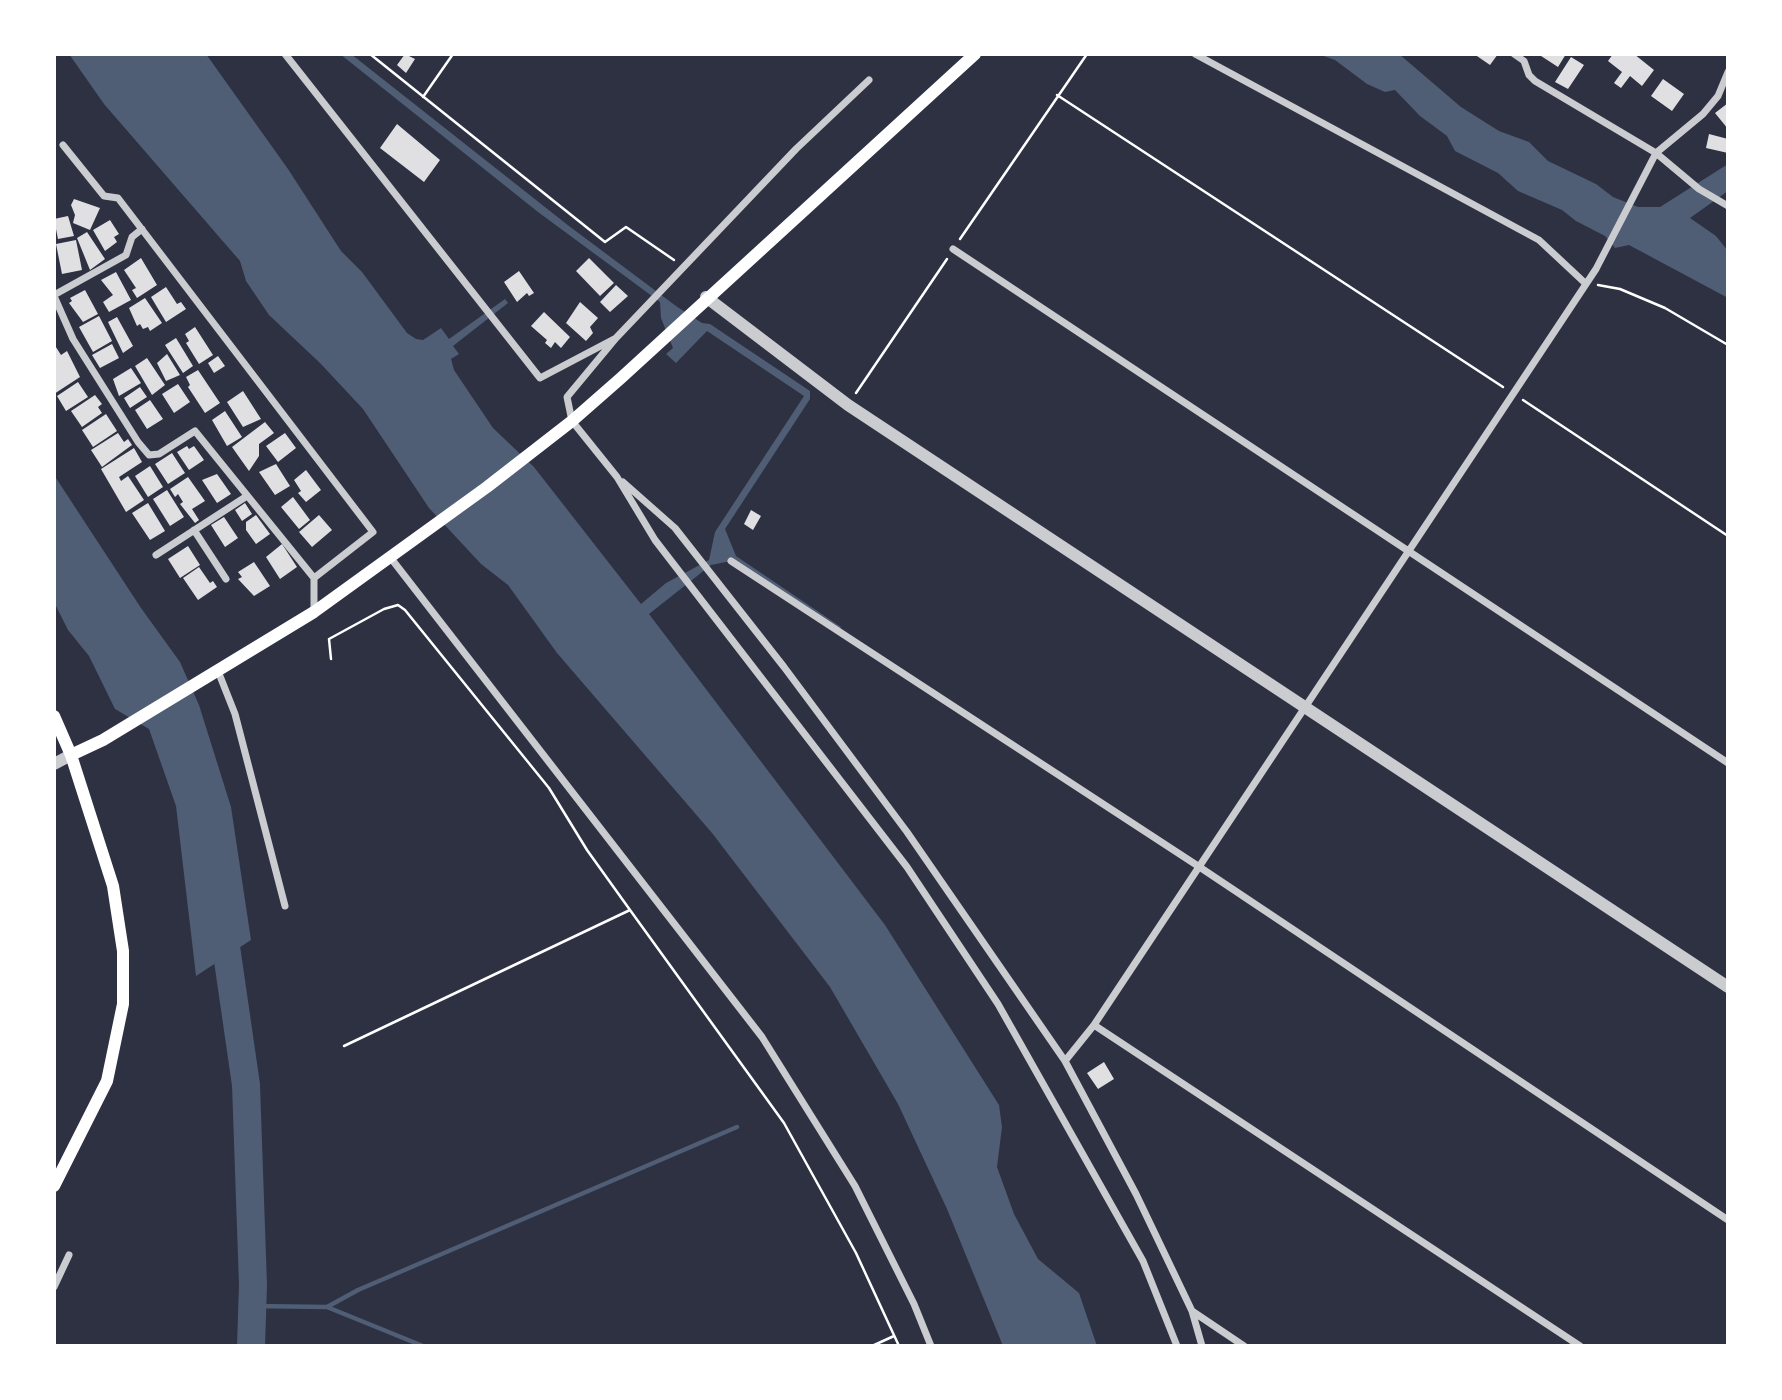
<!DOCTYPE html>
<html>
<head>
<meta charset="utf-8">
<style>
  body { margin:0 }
  #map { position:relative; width:1782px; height:1400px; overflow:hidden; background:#2d3142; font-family:Helvetica,sans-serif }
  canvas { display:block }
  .frame { position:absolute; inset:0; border:56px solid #fff; pointer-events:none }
</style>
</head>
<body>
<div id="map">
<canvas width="1782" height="1400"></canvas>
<div class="frame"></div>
</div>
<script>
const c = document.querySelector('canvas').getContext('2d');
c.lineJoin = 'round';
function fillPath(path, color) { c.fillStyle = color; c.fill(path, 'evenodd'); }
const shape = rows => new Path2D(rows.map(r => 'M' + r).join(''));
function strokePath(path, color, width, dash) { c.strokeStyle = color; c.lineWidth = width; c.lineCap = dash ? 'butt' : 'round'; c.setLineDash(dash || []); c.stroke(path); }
fillPath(shape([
  [69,54,206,54,288,169,341,251,362,272,407,333,416,339,423,340,441,328,449,339,505,299,508,303,453,346,459,354,451,359,454,370,493,428,534,467,641,604,666,583,709,560,715,532,804,396,707,331,676,363,666,354,673,348,661,318,660,302,538,212,340,54,351,54,569,226,676,306,702,323,710,324,810,391,810,399,725,529,736,556,841,627,838,632,731,561,711,565,649,614,885,925,999,1105,1002,1127,997,1167,1014,1214,1038,1259,1079,1293,1097,1346,1003,1346,947,1209,898,1104,830,987,712,833,557,653,508,585,481,564,429,508,363,409,320,363,269,315,246,281,240,261,104,104],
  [1318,54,1399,54,1461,107,1499,131,1529,142,1548,161,1596,184,1613,197,1638,207,1660,207,1728,164,1728,191,1690,218,1716,236,1728,251,1728,298,1629,245,1615,248,1605,236,1576,221,1562,210,1518,191,1498,173,1455,151,1447,136,1420,116,1395,90,1385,92,1367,84,1335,60],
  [54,475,141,608,180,662,199,705,231,807,251,940,196,976,176,806,149,729,115,709,89,656,68,630,54,602]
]), '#4f5d75');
strokePath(shape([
  [253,1306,327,1307,423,1346],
  [327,1307,358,1290,737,1127]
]), '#4f5d75', 4.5);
strokePath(shape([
  [222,919,246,1085,253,1285,251,1346]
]), '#4f5d75', 28);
fillPath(shape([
  [405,54,415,59,406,73,397,65],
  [1474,54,1498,54,1490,65],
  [1538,54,1566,54,1558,67],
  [1613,54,1634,54,1654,70,1642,86,1630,76,1621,88,1614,83,1622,72,1608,61],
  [1571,57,1584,65,1568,89,1555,82],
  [1663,79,1684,94,1672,111,1651,96],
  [1728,103,1728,129,1715,113],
  [397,124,440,160,424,182,380,148],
  [1709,134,1728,139,1728,153,1706,148],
  [74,199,100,208,90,230,73,223,75,215,71,205],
  [68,216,74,236,58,239,54,219],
  [110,220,119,234,114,237,117,242,105,251,93,230],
  [87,232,105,259,90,270,77,238],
  [76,240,82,270,62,274,56,244],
  [141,258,157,285,137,298,132,290,136,288,124,270],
  [589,258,614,283,600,296,576,271],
  [519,271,534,293,529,296,527,293,517,302,504,282],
  [116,272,131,300,109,312,103,302,113,295,101,280],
  [616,285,628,296,610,312,600,302],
  [166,287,177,304,181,302,186,309,166,322,151,297],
  [85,290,98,314,83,322,69,303,72,301,70,298],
  [145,298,162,323,150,331,148,327,143,329,140,324,137,326,129,308],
  [580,302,598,318,590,327,593,333,586,341,566,323],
  [544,312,570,337,561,348,555,342,551,348,545,343,547,340,531,326],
  [99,316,112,341,93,352,79,327],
  [117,317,133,346,123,353,108,322],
  [195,327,213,355,199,364,186,343,189,341,185,334],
  [176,338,193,366,183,373,165,345],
  [54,344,61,355,67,351,80,377,54,394],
  [112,344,119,358,100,368,92,355],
  [167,354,180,375,166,381,157,363],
  [218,356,225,366,214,373,208,363],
  [147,358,165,385,152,395,135,366],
  [131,368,141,383,119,396,113,379],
  [198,370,220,403,205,413,188,387,190,385,186,377],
  [78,382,88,397,66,411,57,396],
  [178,384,190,402,174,413,162,394],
  [140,387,147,397,130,408,124,398],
  [243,391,261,419,243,427,227,402],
  [95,395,102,404,98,407,102,413,82,427,71,411],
  [150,400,163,419,147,429,135,410],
  [225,411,242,437,227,446,212,420],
  [106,414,117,431,93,447,82,430],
  [265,422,274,433,259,444,259,456,249,471,232,447],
  [118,433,124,442,128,439,132,445,102,467,91,450],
  [285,433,296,448,278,462,266,446],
  [187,446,189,449,194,446,204,460,189,470,177,452],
  [134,448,142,462,119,477,121,481,128,476,144,500,126,512,101,469],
  [172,453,185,473,168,484,155,464],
  [276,464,290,486,275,495,259,472],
  [150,466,163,487,148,497,135,476],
  [306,470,321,490,306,502,298,493,301,491,294,480],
  [217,474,231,494,217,503,202,480],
  [188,477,205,501,192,509,199,520,195,523,180,504,183,502,178,494,175,497,170,489],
  [167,490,184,517,170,526,153,499],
  [293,497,310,520,299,529,281,507],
  [148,503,165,531,150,540,132,513],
  [245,503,252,514,242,521,235,510],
  [751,510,761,516,753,530,744,524],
  [256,515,270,534,256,544,246,530,246,522],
  [319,515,332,530,312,547,299,532],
  [224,517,238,538,225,547,211,525],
  [282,544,297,567,280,579,266,557],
  [188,546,200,565,180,578,168,559],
  [254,562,270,586,254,596,238,579,242,577,238,572],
  [199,567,210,583,213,581,217,587,198,600,183,578],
  [1104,1062,1114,1079,1098,1089,1087,1073]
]), '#e0e0e3');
strokePath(shape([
  [370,54,605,242,626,227,674,260],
  [1057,95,1503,387],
  [423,97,453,54],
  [960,239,1087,54],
  [1598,285,1620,289,1665,308,1728,345],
  [856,393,947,259],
  [1523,400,1728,536],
  [331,659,329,639,384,609,398,605,405,610,549,788,587,850,630,910],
  [344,1046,630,910,784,1123,856,1253,899,1346],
  [872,1346,894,1336]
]), '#fff', 2.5);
strokePath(shape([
  [285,54,540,378,616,338,796,149,869,80],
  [1195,54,1539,240,1585,283],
  [1514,54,1524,61,1529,75,1535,81,1656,153,1699,189,1728,206],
  [63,145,104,196,118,198,373,532,314,578],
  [953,249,1728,763],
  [54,295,126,255,132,237,142,229],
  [54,296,73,339,138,442,149,455,159,454,195,431,314,578,314,611],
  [616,338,567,397,572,421,617,477,655,540,907,867,998,1004,1143,1261,1177,1346],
  [623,482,675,528,784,667,907,832,1065,1061,1136,1194,1192,1311,1202,1346],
  [194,530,226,579],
  [156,555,247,496],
  [390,557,762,1037,855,1186,914,1304,931,1346],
  [731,561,1198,866,1728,1220],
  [218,671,235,714,285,906],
  [1094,1025,1580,1346],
  [1065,1061,1094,1025,1596,269,1656,153,1703,114,1718,96,1728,72],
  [54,1287,69,1255],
  [1192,1311,1244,1346]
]), '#caccd0', 7);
strokePath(shape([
  [706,297,848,405,1728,987],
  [54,764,71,755]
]), '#caccd0', 12);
strokePath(shape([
  [54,716,71,755],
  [54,1186,107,1081,123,1004,123,951,113,886,71,755,103,740,314,612,487,487,572,421,621,378,975,54]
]), '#fff', 12);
</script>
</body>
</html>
